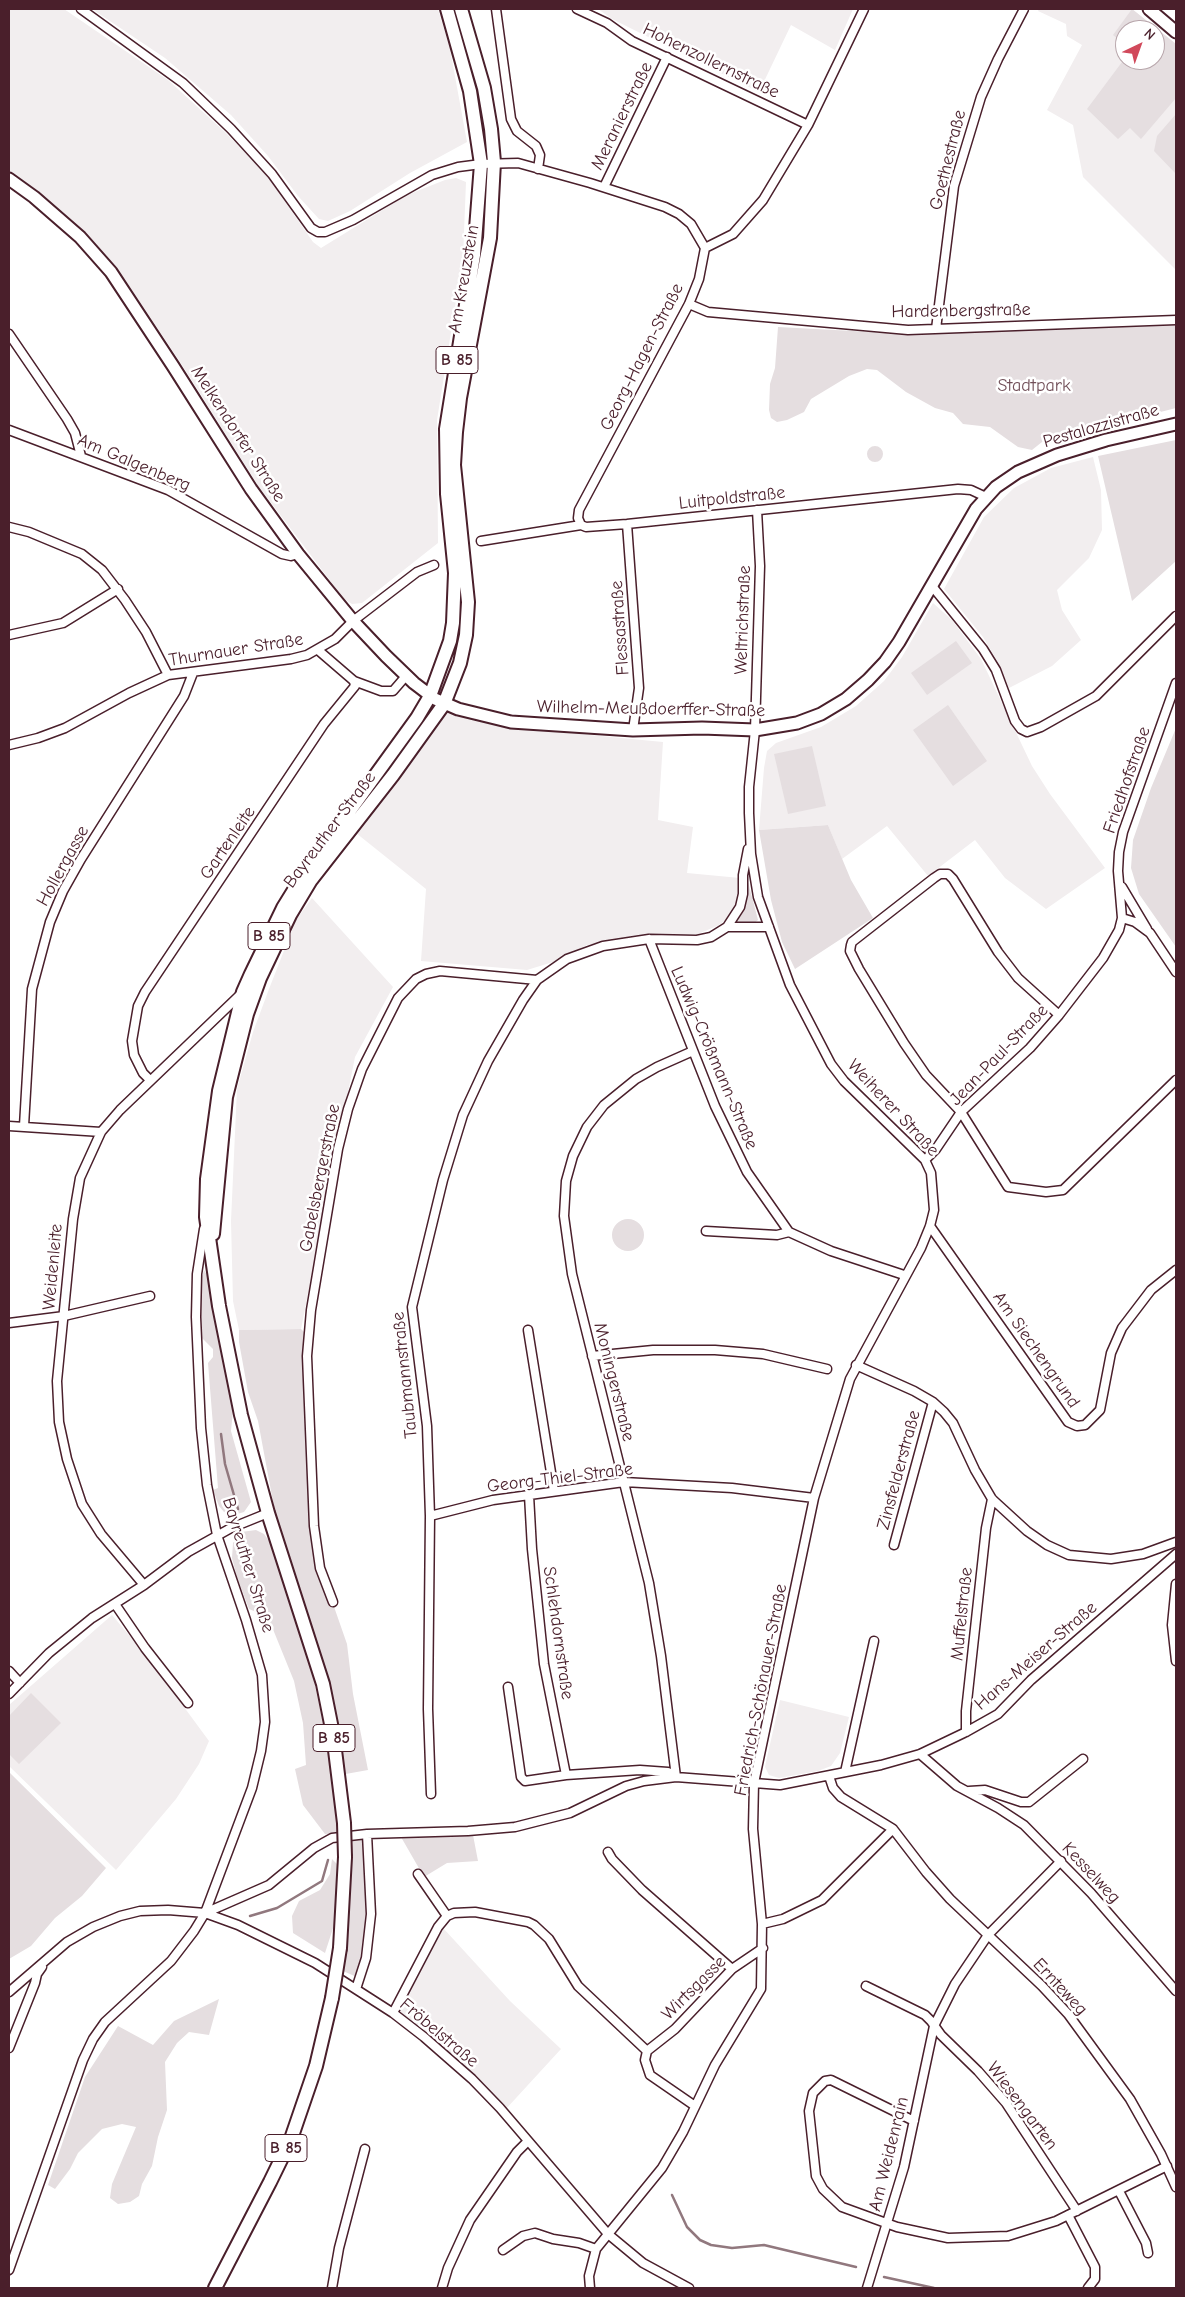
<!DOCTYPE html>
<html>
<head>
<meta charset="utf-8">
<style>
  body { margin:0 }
  #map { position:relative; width:1185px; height:2297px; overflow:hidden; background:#fff; font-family:"Comic Neue",sans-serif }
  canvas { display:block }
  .frame { position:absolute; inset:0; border:10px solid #4a1f2b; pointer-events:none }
  .north { position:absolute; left:1115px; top:20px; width:50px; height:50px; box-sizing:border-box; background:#fff; border:1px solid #b7a5aa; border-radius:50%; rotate:42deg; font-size:14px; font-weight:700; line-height:20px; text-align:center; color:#4a1f2b }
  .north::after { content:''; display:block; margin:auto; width:18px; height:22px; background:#d1495b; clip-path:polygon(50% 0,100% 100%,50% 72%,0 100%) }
</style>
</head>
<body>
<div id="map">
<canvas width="1185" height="2297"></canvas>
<div class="frame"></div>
<div class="north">N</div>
</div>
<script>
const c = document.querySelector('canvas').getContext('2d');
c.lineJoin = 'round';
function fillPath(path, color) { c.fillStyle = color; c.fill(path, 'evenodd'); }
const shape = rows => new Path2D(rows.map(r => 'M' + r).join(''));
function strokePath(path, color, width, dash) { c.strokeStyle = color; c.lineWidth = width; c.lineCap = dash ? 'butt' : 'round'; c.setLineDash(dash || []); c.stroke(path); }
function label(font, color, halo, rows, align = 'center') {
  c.font = font + ' "Comic Neue",sans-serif'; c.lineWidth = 5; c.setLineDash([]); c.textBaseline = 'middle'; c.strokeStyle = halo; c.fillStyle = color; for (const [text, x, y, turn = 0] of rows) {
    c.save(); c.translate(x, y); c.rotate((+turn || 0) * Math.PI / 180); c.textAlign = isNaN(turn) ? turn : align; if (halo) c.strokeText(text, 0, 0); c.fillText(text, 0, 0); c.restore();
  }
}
fillPath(shape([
  [9,9,64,9,168,80,225,132,254,162,270,180,313,242,321,248,407,195,445,180,456,178,466,182,463,257,437,420,438,543,362,603,352,604,344,599,259,487,182,365,116,266,67,217,9,173],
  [92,9,438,9,450,49,467,142,410,173,350,211,328,221,319,219,298,196,268,156,231,115,165,58],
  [598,9,853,9,835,50,791,25,759,92,612,19],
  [1039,9,1132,9,1176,44,1176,270,1083,177,1073,125,1047,110,1082,45,1067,36,1066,24,1038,11],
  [1125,30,1155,30,1155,60,1125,60],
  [1093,457,1101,490,1102,530,1089,558,1057,590,1062,610,1081,640,1052,666,1009,688,999,664,983,637,944,589,984,517,1014,488,1051,468],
  [933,603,952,620,981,659,1032,766,1050,794,1105,868,1046,909,1005,878,975,840,928,876,887,826,842,859,828,825,759,830,764,768,767,751,776,743,821,727,856,706,884,681,902,657],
  [443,712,507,727,663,742,658,820,693,827,687,873,740,878,737,903,732,915,719,925,698,934,641,935,587,945,553,962,527,970,421,961,426,889,356,833],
  [312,898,393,987,355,1057,301,1329,239,1330,233,1301,231,1221,237,1089,253,1032,269,989,296,920],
  [112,1615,145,1654,209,1741,199,1764,176,1799,116,1870,9,1766,9,1705],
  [780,1700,849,1717,840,1753,831,1766,818,1771,779,1778,769,1775,765,1767,766,1762],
  [444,1929,510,2001,561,2049,505,2110,398,2012,440,1930]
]), '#f2eeef');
fillPath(shape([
  [1132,9,1176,44,1176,98,1141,139,1130,128,1118,139,1087,109,1125,58,1125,60,1155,60,1155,30,1125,30,1125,45,1113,35],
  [1176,114,1176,174,1154,151,1157,136],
  [1176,324,1176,408,1067,436,1053,443,1042,442,1032,450,1018,447,990,427,963,424,953,413,935,408,906,392,877,370,867,369,849,376,811,399,804,412,787,420,777,422,771,418,769,410,770,384,775,368,778,327,910,334],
  [1176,440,1176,561,1132,601,1098,456],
  '867 454a8 8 0 1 1 16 0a8 8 0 1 1-16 0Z',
  [956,641,972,663,927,695,911,673],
  [948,705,987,761,953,786,913,730],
  [1176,728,1176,947,1139,894,1131,868,1133,840,1151,788],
  [812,746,826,806,788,814,774,754],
  [828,825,851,880,873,918,795,969,782,942,771,900,759,830],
  [747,878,758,920,752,925,736,924,743,908],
  '612 1235a16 16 0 1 1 32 0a16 16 0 1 1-32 0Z',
  [204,1270,207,1275,233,1410,231,1431,251,1502,244,1512,234,1515,224,1512,219,1506,213,1490,218,1488,208,1363,213,1357,213,1349,202,1338,199,1312,201,1280],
  [301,1329,309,1337,317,1558,347,1644,353,1694,368,1770,340,1775,333,1734,268,1513,274,1507,258,1421,248,1392,239,1342,239,1330],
  [256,1530,264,1534,272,1545,311,1666,337,1791,339,1833,325,1834,303,1805,295,1769,306,1765,303,1723,294,1681,268,1617,249,1609,237,1577,232,1558,233,1543,241,1532],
  [31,1693,61,1723,19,1764,9,1754,9,1716],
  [9,1772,106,1868,82,1896,55,1918,31,1946,9,1959],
  [353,1834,367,1834,371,1914,359,1978,343,1971],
  [473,1835,478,1861,447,1863,424,1877,401,1837],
  [332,1859,337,1864,336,1919,325,1953,293,1933,292,1916,299,1901,320,1890,330,1874],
  [219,1999,209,2035,189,2032,177,2043,165,2062,167,2110,158,2137,152,2166,142,2184,139,2196,130,2202,118,2204,110,2198,112,2184,136,2127,122,2124,102,2129,78,2153,70,2169,55,2189,48,2185,85,2077,118,2026,153,2045,174,2021]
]), '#e5dee0');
strokePath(shape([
  [221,1434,225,1464,238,1509],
  [250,1916,277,1908,322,1881,328,1860],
  [672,2195,687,2227,700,2240,711,2245,732,2248,764,2245,856,2267],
  [884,2277,934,2288]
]), '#91787e', 2.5);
const street = shape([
  [81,9,183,83,231,129,272,174,311,228,318,232,325,232,353,220,432,175,458,167,481,164,518,163,590,183,665,207,679,214,691,224,705,248],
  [496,9,511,119,517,131,536,146,540,155,538,169],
  [577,9,607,23,632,41,808,125],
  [604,187,667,57],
  [705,248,733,234,763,200,808,125,864,9],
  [689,304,708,312,908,330,1176,320],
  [936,329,954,186,981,97,998,59,1024,9],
  [9,334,67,419,75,433,81,456],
  [9,430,168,490,282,554,291,556,298,554],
  [627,524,639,688,633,730],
  [581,525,578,518,579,510,689,304,699,279,705,248],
  [9,527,29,532,82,554,102,570,125,600,146,632,168,675],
  [481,541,581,525,586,527,627,524,958,489,971,490,986,497],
  [932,586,983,649,996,670,1015,721,1021,729,1027,732,1041,727,1096,696,1176,616],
  [9,635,63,623,118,589],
  [318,650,354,681,381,691,393,691,406,676],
  [9,745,38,738,65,728,129,693,168,675,291,659,307,655,335,639,353,621,417,572,434,565],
  [1122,887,1147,929],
  [1122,918,1135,922,1150,933,1176,972],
  [727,927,740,907,743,894,743,875,748,849],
  [649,939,715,1106,747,1172,789,1232,831,1251,904,1275],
  [1059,1015,1018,978,998,952,953,879,948,874,940,874,934,878,852,942,851,945,850,951,859,969,904,1043,926,1075,961,1112,1008,1187,1046,1192,1063,1190,1176,1080],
  [150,1080,143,1073,134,1055,132,1041,138,1006,145,992,324,724,355,686,354,681],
  [9,1126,101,1132],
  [24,1126,32,989,50,922,63,891,81,859,184,696,193,673],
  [925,1160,936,1149,961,1112,1030,1048,1059,1015,1103,958,1119,930,1122,918,1118,871,1119,852,1123,832,1176,683],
  [930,1226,1068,1422,1077,1426,1085,1425,1100,1410,1111,1353,1122,1328,1151,1290,1176,1270],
  [706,1231,777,1235,789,1232],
  [9,1323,64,1316,150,1296],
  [528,1330,554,1491],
  [592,1356,653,1350,715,1350,763,1354,827,1369],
  [856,1365,914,1391,933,1402,944,1412,953,1423,975,1470,992,1499,1027,1531,1047,1545,1069,1555,1111,1559,1143,1554,1176,1542],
  [529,1495,532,1549,544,1664,566,1775],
  [430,1516,493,1500,624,1482,732,1488,814,1498],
  [894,1545,933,1402],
  [1176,1584,1172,1625,1176,1661],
  [144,1585,101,1534,82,1504,67,1459,59,1422,57,1381,73,1219,80,1178,101,1132,120,1110,242,993],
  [333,1602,320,1568,314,1526,307,1356,311,1310,338,1149,348,1109,362,1069,398,998,416,979,426,974,440,971,537,980,567,959,603,946,649,939,697,940,711,937,727,927,769,927],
  [115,1604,145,1648,188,1703],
  [9,1671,20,1683],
  [508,1687,521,1777,525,1781,566,1775,640,1770,668,1772,676,1777],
  [9,1694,49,1653,92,1618,144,1585,188,1552,231,1528,268,1513],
  [966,1732,966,1711,986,1528,992,1499],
  [920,1754,957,1786,998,1808,1024,1825,1091,1893,1176,1991],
  [845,1772,874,1641],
  [829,1776,833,1788,841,1797,893,1829],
  [676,1777,661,1656,649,1583,572,1274,564,1216,566,1181,573,1156,587,1127,604,1105,636,1079,657,1067,693,1051],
  [969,1791,985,1790,1021,1802,1029,1802,1083,1759],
  [431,1794,428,1709,430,1516,427,1426,412,1307,443,1180,463,1115,488,1061,523,1000,537,980],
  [608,1852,612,1859,642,1890,732,1969],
  [418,1874,447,1916],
  [205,1913,269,1885,314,1848,332,1838,367,1834],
  [762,1924,783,1919,822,1900,893,1829,926,1872,950,1899,1042,1986,1068,2014,1130,2099,1161,2154,1176,2187],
  [866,1986,925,2015,931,2021,941,2035,978,2071,1006,2103,1077,2211],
  [356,1989,366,1958,371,1914,367,1834,468,1831,515,1827,570,1813,626,1786,644,1781,676,1777,780,1785,881,1765,920,1754,966,1732,998,1714,1031,1680,1176,1554],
  [9,1992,67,1942,93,1927,120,1916,140,1911,168,1910,205,1913,238,1925,315,1963,393,2013,424,2037,472,2079,500,2108,608,2234,643,2263,689,2288],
  [393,2013,438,1927,447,1916,454,1913,475,1912,528,1922,534,1925,549,1939,578,1986,647,2051,645,2060,650,2075,695,2106],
  [9,2048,35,1983,37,1974,42,1967],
  [647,2051,675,2029,732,1969,763,1948],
  [914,2121,831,2080,825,2081,813,2093,809,2111,816,2176,823,2189,842,2207,897,2227,948,2238,1008,2236,1056,2221,1167,2166],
  [1119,2191,1146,2243,1148,2253],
  [1068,2215,1095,2267,1095,2279,1088,2288],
  [503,2250,523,2236,535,2233,553,2239,579,2243,596,2249],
  [9,2270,83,2060,93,2039,105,2022,171,1961,194,1931,205,1913,252,1788,261,1751,265,1722,262,1675,246,1620,217,1535,207,1485,201,1428,196,1317,197,1274,204,1229],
  [332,2288,339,2248,365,2149],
  [442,2288,448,2268,470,2220,517,2152,528,2141],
  [590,2288,589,2276,596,2249,662,2168,683,2132,715,2065,761,1989,762,1924,753,1829,754,1783,814,1498,850,1379,921,1248,930,1226,934,1210,931,1173,925,1160,844,1081,831,1064,790,985,758,897,751,854,749,813,749,787,755,730,760,566,757,510],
  [867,2288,904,2167,934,2026,955,1984,988,1935,1061,1861]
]);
const secondary = shape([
  [1149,9,1176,32],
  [9,179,34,197,80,237,111,272,173,366,251,489,298,554,353,621,386,656,414,683,435,699,458,709,511,722,633,730,702,728,755,730,797,723,821,714,846,699,868,680,885,662,899,642,976,509,996,487,1018,472,1057,455,1106,440,1176,424]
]);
const primary = shape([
  [213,1234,226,1097,247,1014,260,978,290,915,311,880,393,775,444,704,460,663,466,635,468,602,454,465,456,432,460,398,490,238,494,162,491,129,484,88,461,9],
  [344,1823,333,1734,323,1684,268,1513,241,1415,219,1306,206,1217,207,1179,219,1091,243,992,251,974,283,908,304,874,417,718,430,696,450,641,453,623,455,573,447,494,446,429,474,255,481,164,470,91,447,9],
  [340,1948,345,1857],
  [215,2288,270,2182,291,2139,316,2066,332,1998]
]);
strokePath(street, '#4a1f2b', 11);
strokePath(secondary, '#4a1f2b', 15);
strokePath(primary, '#4a1f2b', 16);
strokePath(street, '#fff', 8);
strokePath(secondary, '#fff', 11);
strokePath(primary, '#fff', 12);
const primaryBridge = shape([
  [344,1823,345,1857],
  [332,1998,340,1948]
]);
strokePath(primaryBridge, '#4a1f2b', 16, []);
strokePath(primaryBridge, '#fff', 12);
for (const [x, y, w] of [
  [457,360,42],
  [269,936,42],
  [334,1738,42],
  [286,2148,42]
]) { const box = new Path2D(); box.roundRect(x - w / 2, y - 13.5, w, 27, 4); c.fillStyle = '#fff'; c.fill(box); strokePath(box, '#4a1f2b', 1); }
label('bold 16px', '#4a1f2b', null, [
  ["B 85",457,360],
  ["B 85",269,936],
  ["B 85",334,1738],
  ["B 85",286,2148]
]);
label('18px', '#4a1f2b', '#fff', [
  ["Hohenzollernstraße",711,61,26],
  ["Meranierstraße",622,116,-64],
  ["Goethestraße",948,160,-76],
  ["Am Kreuzstein",464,279,-80],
  ["Hardenbergstraße",961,311,-1],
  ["Georg-Hagen-Straße",642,357,-63],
  ["Pestalozzistraße",1101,426,-16],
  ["Melkendorfer Straße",238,434,57],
  ["Am Galgenberg",134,463,23],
  ["Luitpoldstraße",732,498,-6],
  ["Weltrichstraße",743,620,-88],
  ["Flessastraße",620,628,-94],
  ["Thurnauer Straße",236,650,-9],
  ["Wilhelm-Meußdoerffer-Straße",651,709,1],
  ["Friedhofstraße",1127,780,-71],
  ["Bayreuther Straße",330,830,-53],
  ["Gartenleite",228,843,-56],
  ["Hollergasse",63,866,-61],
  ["Jean-Paul-Straße",999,1055,-46],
  ["Ludwig-Crößmann-Straße",714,1058,67],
  ["Weiherer Straße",893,1108,47],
  ["Gabelsbergerstraße",320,1178,-79],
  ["Weidenleite",53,1267,-85],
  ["Am Siechengrund",1036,1350,55],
  ["Taubmannstraße",405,1375,-96],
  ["Moningerstraße",614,1382,76],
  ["Zinsfelderstraße",899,1470,-75],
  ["Georg-Thiel-Straße",560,1478,-7],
  ["Bayreuther Straße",248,1565,73],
  ["Muffelstraße",962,1614,-84],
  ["Schlehdornstraße",558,1633,82],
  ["Hans-Meiser-Straße",1036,1656,-41],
  ["Friedrich-Schönauer-Straße",761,1690,-79],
  ["Kesselweg",1091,1873,47],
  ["Ernteweg",1060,1987,47],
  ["Wirtsgasse",694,1988,-45],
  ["Fröbelstraße",439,2033,40],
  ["Wiesengarten",1022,2106,53],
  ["Am Weidenrain",889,2154,-76]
]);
label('18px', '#714f58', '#fff', [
  ["Stadtpark",1034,386]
]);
</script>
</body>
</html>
